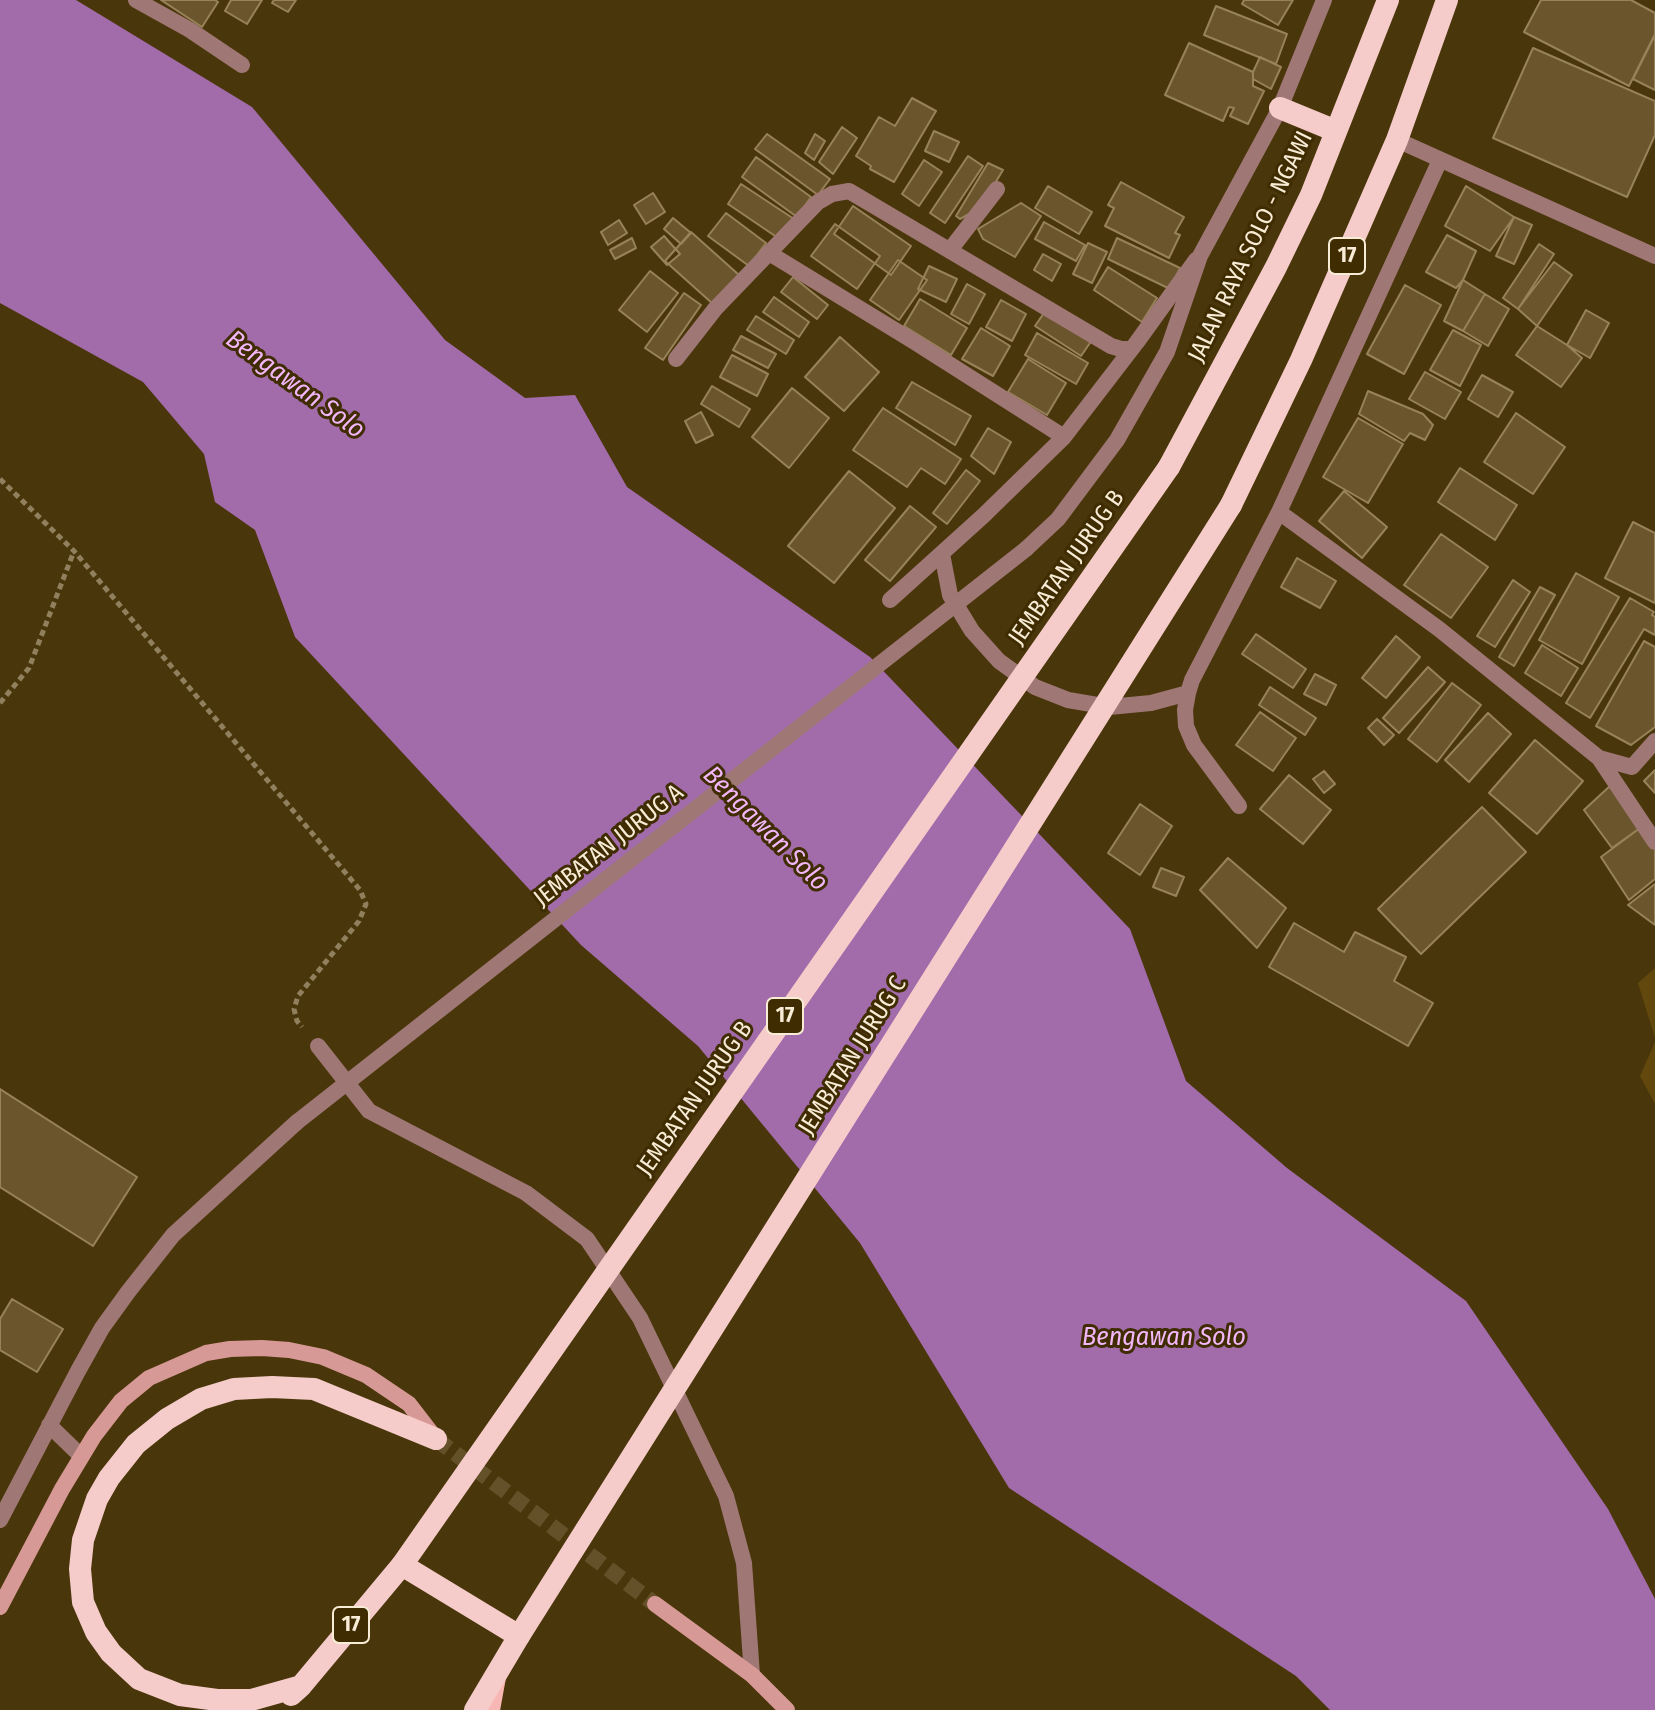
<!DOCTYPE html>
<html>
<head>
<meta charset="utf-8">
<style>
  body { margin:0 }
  canvas { display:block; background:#4a360b }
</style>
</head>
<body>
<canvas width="1655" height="1710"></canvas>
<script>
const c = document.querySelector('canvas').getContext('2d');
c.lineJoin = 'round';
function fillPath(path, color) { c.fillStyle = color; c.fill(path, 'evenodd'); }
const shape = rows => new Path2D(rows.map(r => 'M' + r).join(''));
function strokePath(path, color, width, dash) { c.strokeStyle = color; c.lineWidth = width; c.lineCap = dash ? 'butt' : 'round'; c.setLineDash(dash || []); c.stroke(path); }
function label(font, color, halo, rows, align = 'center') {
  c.font = font + ' "Fira Sans Condensed",sans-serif'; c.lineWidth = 6; c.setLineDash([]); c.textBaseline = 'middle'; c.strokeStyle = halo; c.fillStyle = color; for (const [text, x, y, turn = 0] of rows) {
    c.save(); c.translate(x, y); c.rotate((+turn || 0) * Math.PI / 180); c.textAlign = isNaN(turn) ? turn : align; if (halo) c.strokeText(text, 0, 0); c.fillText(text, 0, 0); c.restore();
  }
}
fillPath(shape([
  [1655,968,1655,1038,1638,983],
  [1655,1042,1655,1104,1640,1076]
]), '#62480d');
fillPath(shape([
  [0,0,76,0,252,107,445,340,525,398,575,395,627,487,870,657,1130,929,1186,1081,1287,1168,1466,1301,1608,1509,1655,1599,1655,1710,1330,1710,1296,1676,1009,1488,860,1243,698,1046,581,945,295,637,255,530,215,502,204,454,143,382,0,303]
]), '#a26baa');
const building = shape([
  [161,0,215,0,218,2,202,27,161,0],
  [231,0,262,0,247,24,225,11,231,0],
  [274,0,296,0,288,12,272,3,274,0],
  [1244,0,1293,0,1278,25,1242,4,1244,0],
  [1541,0,1631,0,1655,13,1655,34,1629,86,1524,32,1541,0],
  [1216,6,1287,34,1276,64,1204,35,1216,6],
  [1655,35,1655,90,1633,79,1655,35],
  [1189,43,1253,72,1253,86,1264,91,1248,124,1230,116,1234,108,1229,107,1223,121,1165,95,1189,43],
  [1533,48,1655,101,1655,135,1627,197,1493,138,1533,48],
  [1260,57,1281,67,1271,89,1253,79,1253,72,1260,57],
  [912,98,936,111,894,182,870,169,871,166,856,156,879,117,895,126,912,98],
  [842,127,857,138,833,174,819,162,842,127],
  [934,131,959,142,949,162,925,151,934,131],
  [767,134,830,179,818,195,755,149,767,134],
  [815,134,825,141,814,160,805,153,815,134],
  [968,156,983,166,945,223,930,213,968,156],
  [756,157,811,197,797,217,742,177,756,157],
  [924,160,942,172,919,206,902,194,924,160],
  [988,163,1003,170,980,208,960,219,956,216,988,163],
  [1121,182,1184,217,1175,233,1180,235,1169,258,1105,226,1114,208,1108,205,1121,182],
  [741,184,794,219,781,240,728,204,741,184],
  [1048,186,1092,212,1079,234,1035,208,1048,186],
  [1466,186,1514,217,1490,251,1445,226,1466,186],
  [653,193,665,212,646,224,634,205,653,193],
  [1021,203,1041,216,1015,257,983,239,978,229,1021,203],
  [853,206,911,246,891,275,834,234,853,206],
  [726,213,766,243,749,266,708,236,726,213],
  [1514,217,1532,225,1514,264,1496,256,1514,217],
  [673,218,691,233,681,244,664,229,673,218],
  [619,220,627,233,608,245,601,232,619,220],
  [1044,222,1085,245,1076,261,1035,239,1044,222],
  [835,224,880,256,857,289,811,256,835,224],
  [691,232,739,275,713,304,665,261,691,232],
  [1447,235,1476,251,1463,280,1456,288,1426,272,1447,235],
  [664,236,680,254,667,265,651,247,664,236],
  [632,238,636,248,615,259,610,250,632,238],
  [1117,238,1180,268,1170,289,1108,259,1117,238],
  [1088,243,1107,252,1092,283,1073,274,1088,243],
  [1539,244,1554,254,1518,309,1503,298,1539,244],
  [1043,254,1061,264,1052,281,1034,270,1043,254],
  [898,260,927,280,899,320,870,300,898,260],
  [1554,262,1572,275,1537,326,1518,309,1554,262],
  [929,266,957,279,946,302,918,289,929,266],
  [1108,267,1157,298,1142,322,1094,290,1108,267],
  [650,271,678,293,647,332,619,310,650,271],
  [793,277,828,305,817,319,781,292,793,277],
  [1463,280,1485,294,1463,331,1444,321,1463,280],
  [967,284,985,294,969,324,951,314,967,284],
  [1405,285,1441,305,1404,374,1367,354,1405,285],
  [684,293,701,305,663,360,645,348,684,293],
  [1485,294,1509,309,1488,346,1463,331,1485,294],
  [774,297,809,322,799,337,763,312,774,297],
  [920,299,967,328,951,355,904,326,920,299],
  [1001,300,1026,314,1012,341,986,327,1001,300],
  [1046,310,1092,340,1081,356,1035,326,1046,310],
  [1586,310,1609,323,1590,358,1567,345,1586,310],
  [756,316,794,340,786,354,747,330,756,316],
  [1537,326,1567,345,1582,358,1561,387,1516,355,1537,326],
  [981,328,1010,346,993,376,962,359,981,328],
  [1453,330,1481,345,1460,386,1430,370,1453,330],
  [1037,333,1088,363,1076,384,1025,355,1037,333],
  [741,336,776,354,768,368,733,350,741,336],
  [840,337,879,372,844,411,805,377,840,337],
  [732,355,768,374,757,396,720,377,732,355],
  [1028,359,1066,383,1047,415,1008,392,1028,359],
  [1425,372,1461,392,1445,419,1409,399,1425,372],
  [1482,375,1513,392,1498,417,1468,399,1482,375],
  [912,382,971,416,955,445,896,408,912,382],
  [712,386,750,409,739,427,701,404,712,386],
  [792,388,829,418,789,468,752,437,792,388],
  [1368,391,1423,414,1433,425,1425,440,1410,433,1404,441,1359,414,1368,391],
  [883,408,961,459,945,484,921,468,907,487,853,450,883,408],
  [701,412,713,435,696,443,685,421,701,412],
  [1516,413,1565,447,1533,494,1484,462,1516,413],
  [1358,418,1403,444,1368,503,1323,477,1358,418],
  [988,428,1011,442,994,474,971,456,988,428],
  [1460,468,1517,505,1495,540,1438,502,1460,468],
  [966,470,980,481,947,524,933,513,966,470],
  [849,471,895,508,834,583,788,546,849,471],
  [1344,491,1387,527,1362,558,1319,521,1344,491],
  [910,506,936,527,890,581,865,560,910,506],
  [1633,522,1655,533,1655,603,1605,578,1633,522],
  [1441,534,1488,567,1451,618,1404,585,1441,534],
  [1297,558,1336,581,1320,608,1281,587,1297,558],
  [1576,573,1619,597,1582,664,1539,640,1576,573],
  [1513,580,1530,592,1495,647,1477,636,1513,580],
  [1540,587,1555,595,1514,666,1499,657,1540,587],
  [1630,598,1654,612,1652,615,1655,617,1655,635,1644,629,1590,718,1566,703,1630,598],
  [1256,634,1306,669,1293,688,1242,654,1256,634],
  [1396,636,1420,657,1386,698,1362,678,1396,636],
  [1644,641,1655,647,1655,727,1631,745,1596,726,1644,641],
  [1542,645,1578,668,1561,696,1525,673,1542,645],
  [1428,667,1445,682,1399,733,1383,718,1428,667],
  [1315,674,1336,685,1326,705,1304,694,1315,674],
  [1452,683,1481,705,1437,762,1408,739,1452,683],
  [1270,687,1316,718,1305,735,1259,705,1270,687],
  [1260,712,1296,738,1273,771,1236,745,1260,712],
  [1488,713,1511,734,1469,782,1445,760,1488,713],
  [1377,719,1394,735,1384,745,1368,728,1377,719],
  [1535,740,1583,781,1537,834,1489,793,1535,740],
  [1655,770,1655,793,1644,781,1655,770],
  [1324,771,1335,784,1324,793,1313,779,1324,771],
  [1289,775,1331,810,1303,844,1260,809,1289,775],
  [1611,785,1640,828,1612,848,1584,810,1611,785],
  [1140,804,1172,826,1140,875,1108,853,1140,804],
  [1482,807,1526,852,1421,954,1378,909,1482,807],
  [1640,828,1655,849,1655,879,1629,900,1601,857,1640,828],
  [1228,858,1286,908,1257,948,1200,890,1228,858],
  [1161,868,1184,877,1176,896,1153,887,1161,868],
  [1655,884,1655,925,1628,905,1655,884],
  [1294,923,1344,952,1355,932,1406,957,1394,981,1433,1003,1408,1046,1269,967,1294,923],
  [0,1089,137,1177,93,1246,0,1187,0,1089],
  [12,1299,63,1329,37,1372,0,1350,0,1319,12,1299]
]);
fillPath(building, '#6a552d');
strokePath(building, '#988259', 2);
strokePath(shape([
  [436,1439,655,1604]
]), '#645129', 16, [16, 8]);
strokePath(shape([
  [0,479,74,551,360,890,366,904,359,921,298,996,294,1009,297,1021,302,1027],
  [0,703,29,668,74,551]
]), '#91805e', 5, [6, 4]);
strokePath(shape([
  [318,1046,369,1111,526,1193,587,1239,640,1318,726,1496,744,1563,752,1675]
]), '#9f7775', 16);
strokePath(shape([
  [136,0,190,30,242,65],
  [1397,140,1655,256],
  [950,250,997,189],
  [769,253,913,341,1064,437],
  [676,359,715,309,818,202,832,194,849,191,1111,346,1121,349,1131,349],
  [1279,512,1439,629,1599,758,1655,842],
  [942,554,950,595,972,631,999,661,1035,687,1068,700,1109,707,1151,703,1188,693],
  [890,600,983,516,1064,437,1137,342,1196,260],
  [1599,758,1632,767,1655,741],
  [1239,806,1194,745,1186,726,1185,710,1188,693,1192,680,1279,512,1440,160]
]), '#9f7775', 16);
strokePath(shape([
  [1026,549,1058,519,1117,440,1167,352,1200,256,1280,108,1324,0],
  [49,1425,81,1456],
  [0,1520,78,1371,102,1328,128,1292,173,1235,297,1122]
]), '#9f7775', 16);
strokePath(shape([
  [655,1604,752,1675,787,1710],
  [0,1607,62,1489,94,1436,121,1401,149,1378,206,1353,230,1349,262,1348,289,1350,323,1357,366,1375,409,1404,436,1439]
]), '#d79995', 16);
strokePath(shape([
  [490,1710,496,1677]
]), '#f8b7b4', 20);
strokePath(shape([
  [1280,108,1336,131],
  [1169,467,1276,267,1311,195,1388,0],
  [1231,505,1301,360,1397,140,1447,0],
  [301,1686,251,1700,217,1700,180,1695,139,1679,111,1653,96,1632,83,1602,80,1569,83,1540,97,1499,109,1478,136,1444,167,1419,201,1399,234,1389,272,1387,314,1389,436,1439],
  [291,1695,301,1686,402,1565,519,1636,475,1710]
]), '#f6ccca', 22);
strokePath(shape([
  [297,1122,1026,549]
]), '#9f7775', 16);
strokePath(shape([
  [402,1565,1169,467],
  [519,1636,1231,505]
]), '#f6ccca', 22);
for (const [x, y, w] of [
  [1347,256,36],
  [785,1016,36],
  [351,1625,36]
]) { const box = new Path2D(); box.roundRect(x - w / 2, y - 18, w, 36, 6); c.fillStyle = '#3f2c00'; c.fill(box); strokePath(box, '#f8ecd6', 2); }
label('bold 22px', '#f8ecd6', null, [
  ["17",1347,256],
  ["17",785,1016],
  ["17",351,1625]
]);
label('24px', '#f8ecd6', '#3f2c00', [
  ["JALAN RAYA SOLO - NGAWI",1251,247,-64],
  ["JEMBATAN JURUG B",1067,568,-55],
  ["JEMBATAN JURUG A",609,846,-38],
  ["JEMBATAN JURUG C",853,1056,-58],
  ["JEMBATAN JURUG B",695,1099,-55]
]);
label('italic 26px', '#f2b6fa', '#3f2c00', [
  ["Bengawan Solo",295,385,36],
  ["Bengawan Solo",765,829,45],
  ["Bengawan Solo",1164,1338]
]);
</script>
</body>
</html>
